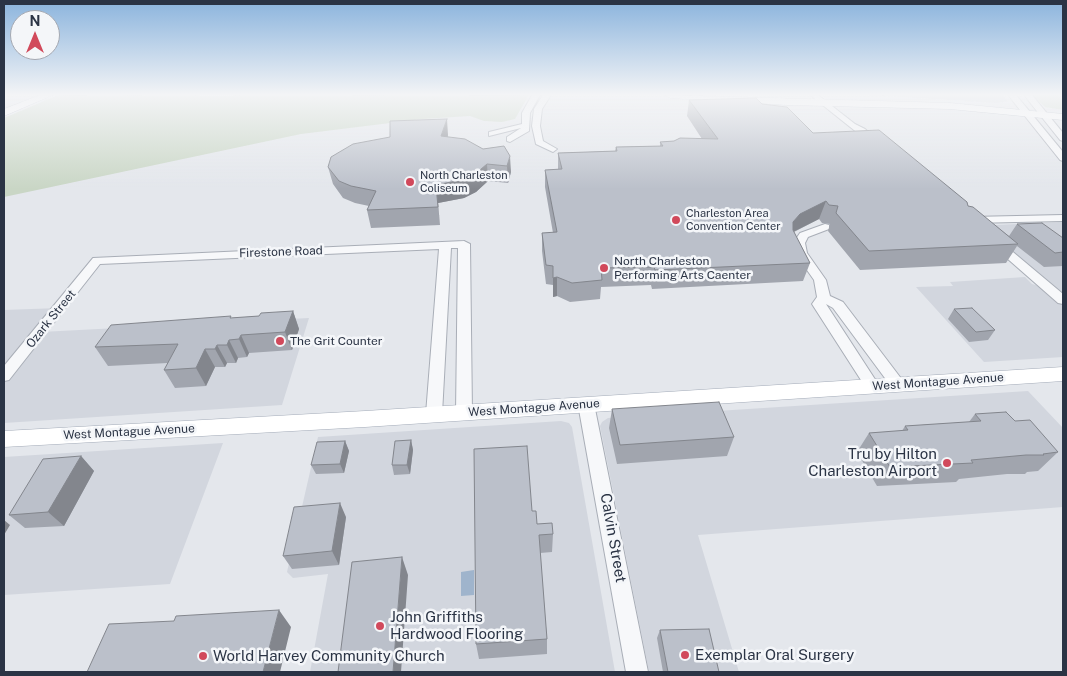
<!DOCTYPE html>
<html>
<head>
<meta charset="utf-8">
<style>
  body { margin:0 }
  #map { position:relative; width:1067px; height:676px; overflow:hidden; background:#e4e7ec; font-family:"Public Sans",sans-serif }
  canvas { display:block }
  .frame { position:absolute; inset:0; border:5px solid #2b3445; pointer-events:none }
  .north { position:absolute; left:10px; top:10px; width:50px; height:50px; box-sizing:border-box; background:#f4f6f9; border:1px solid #a4a8b1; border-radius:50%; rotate:0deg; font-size:14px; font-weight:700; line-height:20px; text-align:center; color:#2b3445 }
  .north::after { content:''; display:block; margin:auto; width:18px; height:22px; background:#d1495b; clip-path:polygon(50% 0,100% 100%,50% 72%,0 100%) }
</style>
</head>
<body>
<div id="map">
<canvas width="1067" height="676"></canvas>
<div class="frame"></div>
<div class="north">N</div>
</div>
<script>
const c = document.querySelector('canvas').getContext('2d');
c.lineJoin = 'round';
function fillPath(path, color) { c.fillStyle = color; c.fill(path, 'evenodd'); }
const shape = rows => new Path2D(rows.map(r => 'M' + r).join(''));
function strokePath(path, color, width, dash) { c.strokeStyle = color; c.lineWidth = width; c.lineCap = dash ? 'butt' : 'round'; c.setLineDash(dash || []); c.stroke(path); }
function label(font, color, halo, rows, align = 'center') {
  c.font = font + ' "Public Sans",sans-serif'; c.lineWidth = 5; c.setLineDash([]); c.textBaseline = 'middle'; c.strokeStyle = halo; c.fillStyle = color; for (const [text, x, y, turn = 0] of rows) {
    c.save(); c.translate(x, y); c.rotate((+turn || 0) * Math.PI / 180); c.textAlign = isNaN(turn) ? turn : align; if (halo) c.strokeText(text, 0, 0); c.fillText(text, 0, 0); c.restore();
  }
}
fillPath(shape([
  [869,95,1003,95,1008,101,997,103],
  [1063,222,1063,293,1036,273,987,228,995,225],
  [1025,277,1032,284,1050,289,1063,300,1063,357,984,362,916,287,953,286,950,282],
  [59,308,41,332,309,318,282,405,4,423,4,310],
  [1028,391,1063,428,1063,507,698,535,739,672,649,672,600,426,602,422,608,418],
  [561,421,569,423,572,427,615,672,310,672,328,574,293,578,287,572,318,437],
  [223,443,170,584,4,595,4,457]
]), '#d2d6de');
fillPath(shape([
  [58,95,210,96,529,95,515,119,502,122,484,121,470,116,423,119,301,134,4,197,4,118],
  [1032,95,1058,95,1063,101,1063,110,1045,107]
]), '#c9d6c5');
fillPath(shape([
  [474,570,474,595,461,596,461,572]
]), '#9fb4cc');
const minor = shape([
  [532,95,540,95,530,113,529,131,510,142,507,141,507,137,521,128,489,136,489,132,522,124,522,113,532,95],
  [543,95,551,95,542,109,540,126,543,141,557,149,553,152,536,144,532,126,534,109,543,95],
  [810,95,818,95,855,124,865,129,880,142,880,146,874,146,810,95],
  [1008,95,1016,95,1063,152,1063,161,1060,160,1008,95],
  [1024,95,1032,95,1063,133,1063,141,1060,140,1024,95],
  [1063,215,1063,221,971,223,966,220,971,217,1063,215],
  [825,224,829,225,829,229,808,237,805,243,807,253,826,280,830,296,843,302,903,381,905,385,903,389,893,389,833,308,826,304,880,387,878,391,873,393,868,391,812,304,817,297,814,280,795,253,793,243,800,233,825,224],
  [464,241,470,244,472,413,470,417,464,419,458,417,456,413,458,248,451,248,442,414,440,418,434,420,428,418,426,414,439,249,100,264,9,380,4,381,4,366,93,258,464,241],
  [997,241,1001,242,1063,294,1063,304,1058,303,993,246,991,244,997,241],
  [586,398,591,400,594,404,648,672,626,672,578,404,581,400,586,398]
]);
const major = shape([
  [40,95,53,95,4,116,4,109,40,95],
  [665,95,950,103,1063,114,1063,120,950,109,787,105,670,98,665,95],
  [1063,367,1063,381,365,427,4,447,4,431,365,411,1063,367]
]);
strokePath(minor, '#a9aeb7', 2);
strokePath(major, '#a3abb8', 1);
fillPath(minor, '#f7f8fa');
fillPath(major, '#fff');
fillPath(shape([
  [689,100,762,104,813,133,968,206,1009,236,1017,224,1063,238,1063,266,1044,267,1017,246,1006,263,860,270,828,231,830,224,822,223,819,219,794,232,810,263,803,281,652,289,651,285,601,287,600,299,570,302,557,296,553,297,553,285,546,284,542,251,542,233,553,233,545,187,545,170,558,169,558,153,615,151,616,147,660,146,660,142,702,139,687,116],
  [448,135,448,137,483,149,504,146,511,172,508,183,488,181,476,192,464,198,438,203,440,225,371,228,367,210,369,206,355,203,343,198,333,184,328,167],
  [954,309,995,330,988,340,969,342,948,319],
  [293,311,299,329,292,350,249,353,247,357,238,358,236,363,227,363,225,367,215,367,206,386,175,388,164,370,168,363,108,366,95,347,232,318,259,316],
  [612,409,734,437,727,456,617,464,609,428],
  [975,414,1015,421,1058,452,1038,471,1027,472,1025,474,1007,474,959,479,956,482,877,486,857,452,869,433,902,431,905,426,969,422],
  [411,440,413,450,410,474,394,475,392,465],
  [345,441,349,451,344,473,316,474,311,465],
  [81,456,94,471,64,526,25,528,9,515],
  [532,511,537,524,553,534,552,552,540,553,547,639,547,654,479,659,476,644],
  [346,517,339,565,292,569,283,556],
  [660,630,719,672,663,672,657,638]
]), '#a1a5ae');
fillPath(shape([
  [447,119,448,135,443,152,441,136],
  [510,156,511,172,508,183,507,166],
  [487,164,488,181,476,192,464,198,438,203,440,225,436,185],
  [826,201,819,219,793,232,793,222,800,214],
  [557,277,557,296,553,297,553,278],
  [293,311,299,329,292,350,285,332],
  [241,335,249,353,247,357,239,339],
  [229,340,238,358,236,363,227,345],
  [217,345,227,363,225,367,215,349],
  [205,349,215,367,206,386,196,368],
  [411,440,413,450,410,474,407,465],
  [345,441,349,451,344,473,340,464],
  [81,456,94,471,64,526,48,512],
  [340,503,346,517,339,565,332,551],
  [4,520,10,525,4,535],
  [402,557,408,575,401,672,393,672],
  [279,610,291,627,280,672,263,672]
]), '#83868d');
const building = shape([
  [756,98,762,104,787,107,813,133,879,130,967,202,968,206,973,207,1018,244,869,251,836,213,838,206,829,205,826,201,800,214,793,222,793,230,810,263,655,270,654,267,601,268,602,280,572,283,557,277,553,278,553,266,546,265,542,233,557,232,545,170,562,169,558,153,617,151,616,147,663,146,660,142,674,141,680,138,718,139,689,100,756,98],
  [447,119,441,136,465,139,483,149,504,146,510,156,507,166,487,164,474,175,462,180,436,185,438,207,367,210,376,191,351,186,339,181,328,167,331,157,353,144,390,137,390,121,447,119],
  [1042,223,1063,238,1063,252,1055,253,1017,224,1042,223],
  [972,308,995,330,976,332,954,309,972,308],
  [293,311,285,332,241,335,239,339,229,340,227,345,217,345,215,349,205,349,196,368,164,370,178,344,95,347,111,325,231,316,230,318,259,316,261,313,293,311],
  [719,402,734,437,620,445,612,409,719,402],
  [1006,412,1015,421,1030,420,1058,452,1043,454,1044,455,1026,455,971,460,973,463,890,467,869,433,908,430,905,426,981,421,975,414,1006,412],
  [411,440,407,465,392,465,395,441,411,440],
  [345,441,340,464,311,465,317,442,345,441],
  [527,446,532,511,536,511,537,524,552,523,553,534,539,535,547,639,476,644,474,449,527,446],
  [81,456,48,512,9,515,43,459,81,456],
  [340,503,332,551,283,556,294,507,340,503],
  [402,557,393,672,338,672,352,562,402,557],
  [279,610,263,672,87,672,109,624,174,621,176,616,279,610],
  [709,629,719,672,668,672,660,630,709,629]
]);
fillPath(building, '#bbc0ca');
strokePath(building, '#83868d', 1);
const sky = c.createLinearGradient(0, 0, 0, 189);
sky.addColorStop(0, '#8bb4dd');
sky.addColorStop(0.5, '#f3f4f6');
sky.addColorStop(1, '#f3f4f600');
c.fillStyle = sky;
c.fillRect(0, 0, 1067, 189);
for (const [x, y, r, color] of [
  [410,182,5,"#d1495b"],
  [676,220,5,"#d1495b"],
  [604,268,5,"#d1495b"],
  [280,341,5,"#d1495b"],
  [947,463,5,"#d1495b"],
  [380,626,5,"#d1495b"],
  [685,655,5,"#d1495b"],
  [203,656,5,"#d1495b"]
]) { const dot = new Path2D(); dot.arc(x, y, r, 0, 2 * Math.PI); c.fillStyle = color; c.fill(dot); strokePath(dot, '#f4f6f9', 2); }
label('11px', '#2b3445', '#f4f6f9', [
  ["North Charleston",420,176],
  ["Coliseum",420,189],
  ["Charleston Area",686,214],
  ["Convention Center",686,227]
], 'left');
label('12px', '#2b3445', '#f4f6f9', [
  ["Firestone Road",281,252,-2],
  ["Ozark Street",51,319,-51],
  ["West Montague Avenue",938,382,-4],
  ["West Montague Avenue",534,408,-4],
  ["West Montague Avenue",129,432,-3]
]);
label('12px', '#2b3445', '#f4f6f9', [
  ["North Charleston",614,261],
  ["Performing Arts Caenter",614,275],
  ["The Grit Counter",290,341]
], 'left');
label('15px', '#2b3445', '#f4f6f9', [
  ["Tru by Hilton",937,454,"right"],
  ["Charleston Airport",937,471,"right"],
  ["John Griffiths",390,617],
  ["Hardwood Flooring",390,634],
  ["Exemplar Oral Surgery",695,655],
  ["World Harvey Community Church",213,656]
], 'left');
label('15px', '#2b3445', '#f4f6f9', [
  ["Calvin Street",613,538,80]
]);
</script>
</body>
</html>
